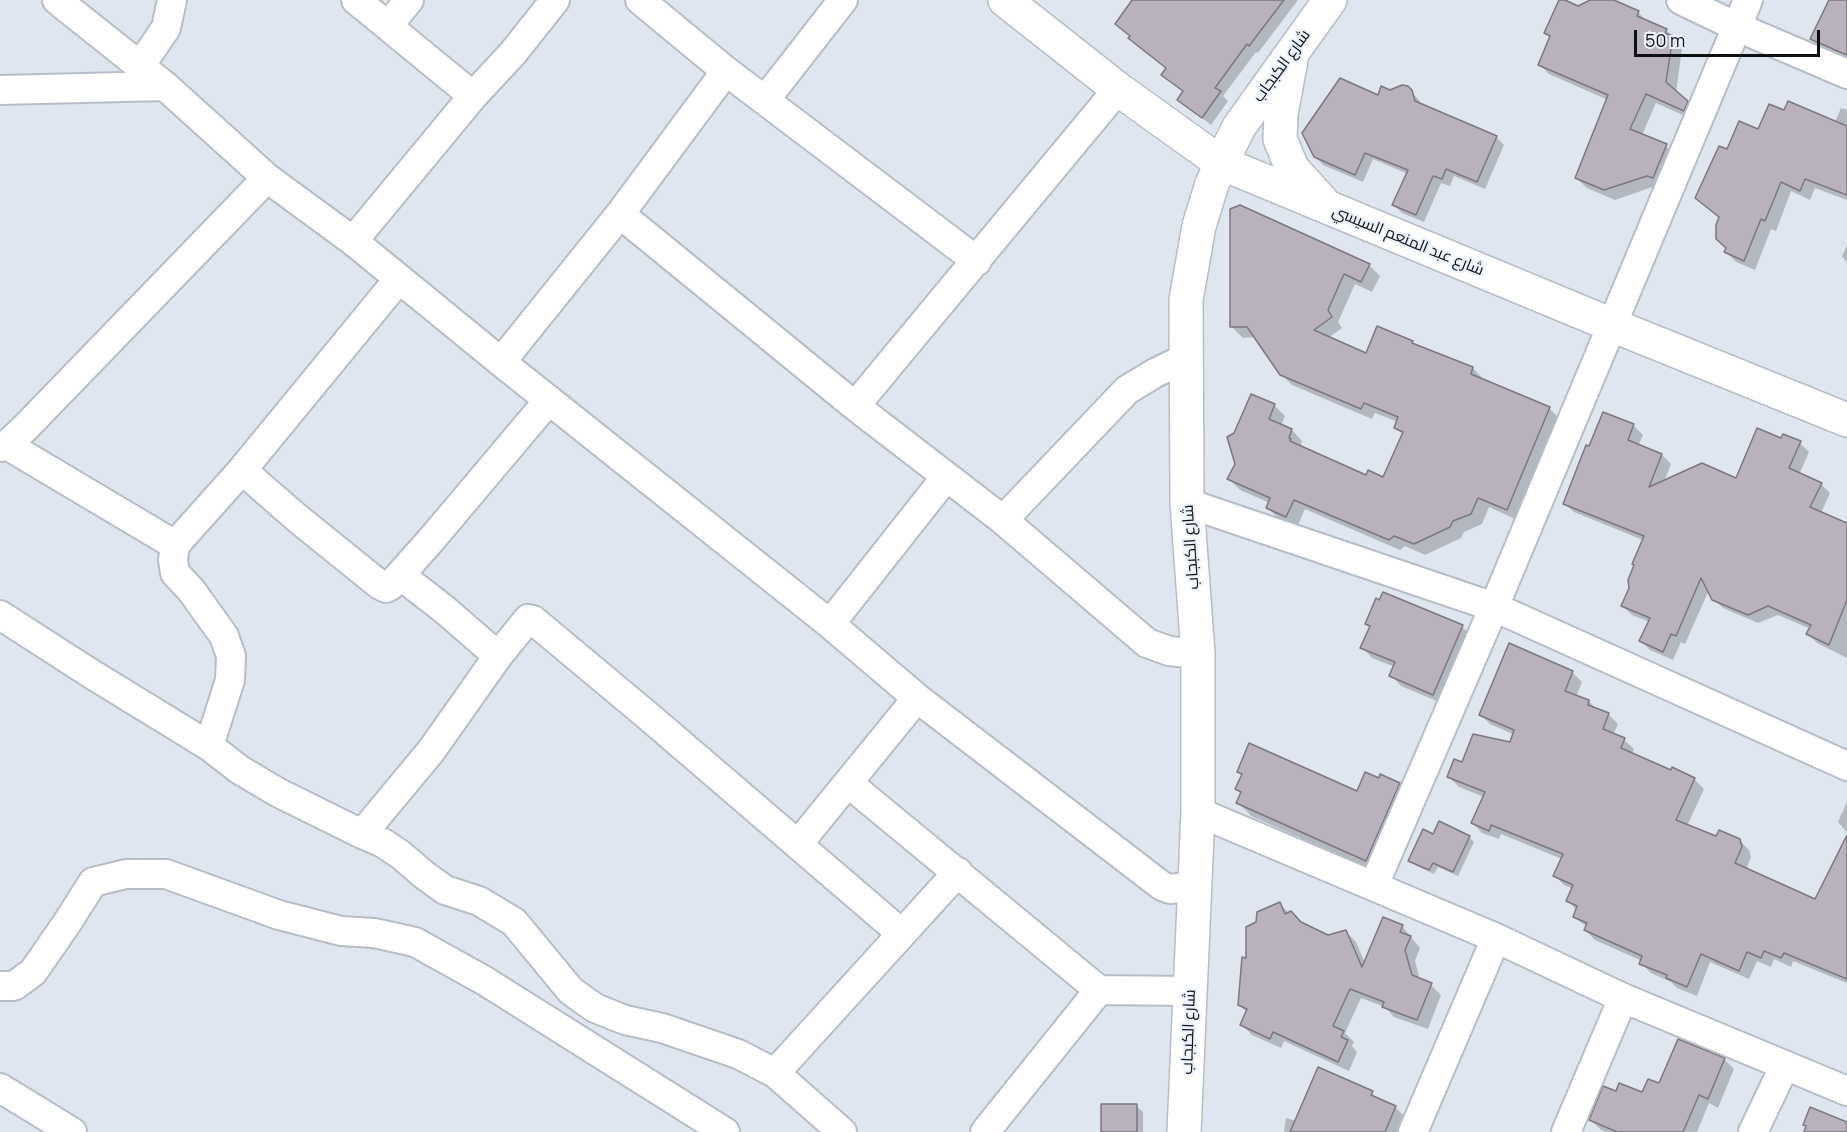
<!DOCTYPE html>
<html>
<head>
<meta charset="utf-8">
<style>
  body { margin:0 }
  #map { position:relative; width:1847px; height:1132px; overflow:hidden; background:#e0e6f0; font-family:Manrope,sans-serif }
  canvas { display:block }
  .scale { position:absolute; left:1634px; top:30px; width:186px; height:27px; box-sizing:border-box; border:3px solid #0e0f13; border-top:0; padding-left:8px; font-size:18px; line-height:21px; white-space:nowrap; color:#0e0f13; -webkit-text-stroke:4px #edf3fe; paint-order:stroke }
</style>
</head>
<body>
<div id="map">
<canvas width="1847" height="1132"></canvas>
<div class="scale">50 m</div>
</div>
<script>
const c = document.querySelector('canvas').getContext('2d');
c.lineJoin = 'round';
function fillPath(path, color) { c.fillStyle = color; c.fill(path, 'evenodd'); }
const shape = rows => new Path2D(rows.map(r => 'M' + r).join(''));
function strokePath(path, color, width, dash) { c.strokeStyle = color; c.lineWidth = width; c.lineCap = dash ? 'butt' : 'round'; c.setLineDash(dash || []); c.stroke(path); }
function label(font, color, halo, rows, align = 'center') {
  c.font = font + ' Manrope,Cairo,sans-serif'; c.lineWidth = 4.5; c.setLineDash([]); c.textBaseline = 'middle'; c.strokeStyle = halo; c.fillStyle = color; for (const [text, x, y, turn = 0] of rows) {
    c.save(); c.translate(x, y); c.rotate((+turn || 0) * Math.PI / 180); c.textAlign = isNaN(turn) ? turn : align; if (halo) c.strokeText(text, 0, 0); c.fillText(text, 0, 0); c.restore();
  }
}
fillPath(shape([
  [1134,0,1298,0,1258,53,1256,52,1223,96,1228,101,1211,125,1179,100,1184,93,1163,75,1167,69,1138,47,1130,38,1131,37,1117,24],
  [1594,0,1604,0,1638,12,1647,22,1666,30,1676,40,1682,48,1676,93,1697,113,1694,120,1656,103,1642,135,1666,146,1676,156,1658,185,1615,200,1587,188,1576,178,1608,100,1549,74,1539,64,1551,38,1546,33,1579,8],
  [1828,0,1847,0,1847,52,1844,58,1821,48,1811,39],
  [1407,88,1419,100,1421,105,1496,137,1504,145,1485,189,1454,176,1450,186,1441,183,1424,222,1402,213,1394,205,1408,174,1373,159,1363,182,1323,165,1315,156,1378,97,1390,91],
  [1841,108,1847,110,1847,200,1815,188,1810,200,1791,191,1776,231,1771,229,1755,270,1736,262,1726,252,1727,249,1720,219,1696,198,1728,151,1785,112,1835,122],
  [1240,206,1370,266,1380,276,1372,292,1355,284,1338,322,1342,328,1328,338,1367,355,1412,342,1415,345,1473,368,1483,379,1549,408,1560,419,1517,520,1489,507,1482,524,1464,532,1461,538,1425,555,1405,546,1400,550,1305,509,1297,527,1279,519,1268,508,1270,503,1240,490,1229,479,1274,405,1285,416,1281,426,1292,430,1302,441,1300,448,1367,477,1384,479,1403,435,1396,428,1398,422,1375,413,1372,419,1292,385,1281,374,1255,337,1243,338,1232,327],
  [1847,245,1847,262,1842,257],
  [1604,414,1634,426,1643,435,1638,446,1662,455,1671,464,1664,482,1736,480,1782,440,1800,443,1809,452,1799,475,1821,484,1830,493,1821,513,1847,524,1847,658,1817,643,1808,634,1811,629,1778,615,1758,623,1723,608,1713,599,1709,590,1685,644,1681,642,1673,660,1650,650,1641,641,1650,622,1632,615,1623,606,1630,588,1643,540,1574,512,1564,503],
  [1367,623,1462,627,1473,637,1444,704,1401,686,1391,675,1395,667,1372,658,1362,647,1371,627],
  [1572,672,1582,682,1576,697,1589,701,1597,710,1608,714,1618,724,1613,735,1624,740,1634,749,1632,754,1672,772,1694,779,1704,789,1687,826,1717,838,1739,840,1749,850,1751,857,1746,870,1816,901,1847,838,1847,983,1793,961,1791,967,1774,959,1771,967,1757,961,1749,979,1710,962,1697,996,1677,988,1671,982,1651,973,1641,963,1642,961,1595,940,1585,930,1587,927,1574,917,1577,910,1568,901,1573,889,1564,885,1555,876,1562,859,1501,834,1499,839,1482,833,1473,823,1484,797,1459,787,1449,777,1462,764,1511,744,1515,735,1490,724,1480,714],
  [1238,772,1358,793,1399,784,1413,798,1380,873,1251,816,1238,802,1242,794,1237,789,1243,776],
  [1847,802,1847,832,1838,822],
  [1434,836,1469,837,1474,842,1458,876,1438,867,1434,874,1415,865,1410,860],
  [1279,904,1302,924,1328,936,1346,932,1356,942,1365,963,1402,926,1420,948,1415,961,1420,980,1431,985,1441,995,1428,1029,1394,1017,1385,1007,1361,998,1345,1033,1354,1042,1352,1046,1357,1052,1349,1071,1284,1041,1281,1048,1252,1035,1242,1025,1247,1012,1239,1005,1247,961,1258,923],
  [1724,1059,1734,1069,1718,1108,1709,1103,1697,1132,1606,1132,1601,1130,1591,1120,1616,1093,1643,1094],
  [1372,1093,1380,1101,1395,1107,1405,1117,1398,1132,1284,1132,1286,1118,1296,1121],
  [1136,1106,1143,1112,1143,1132,1103,1132]
]), '#0003');
const building = shape([
  [1132,0,1284,0,1249,46,1247,44,1215,88,1221,91,1202,118,1177,100,1183,91,1161,75,1166,68,1128,38,1130,36,1115,24,1132,0],
  [1559,0,1565,0,1578,6,1590,0,1614,0,1639,11,1637,16,1667,29,1665,33,1673,36,1666,82,1688,101,1684,111,1646,94,1630,129,1667,144,1653,178,1647,176,1604,190,1575,178,1608,95,1538,65,1550,36,1544,33,1559,0],
  [1829,0,1847,0,1847,55,1810,39,1829,0],
  [1340,78,1378,95,1381,86,1390,90,1402,85,1408,86,1412,90,1415,101,1497,136,1477,182,1446,169,1442,179,1433,176,1416,215,1392,205,1408,170,1365,153,1355,175,1314,157,1302,133,1340,78],
  [1788,101,1847,126,1847,195,1805,179,1800,191,1781,182,1765,221,1761,219,1744,261,1724,252,1726,248,1716,239,1716,225,1719,217,1695,198,1719,146,1727,149,1739,121,1758,129,1769,104,1784,110,1788,101],
  [1240,205,1370,264,1361,282,1344,274,1328,310,1332,317,1314,330,1366,353,1377,326,1413,341,1412,343,1473,367,1471,374,1550,407,1507,510,1478,498,1471,514,1453,521,1450,527,1414,544,1394,536,1389,540,1294,500,1286,517,1266,508,1270,498,1227,479,1235,464,1227,437,1234,433,1251,394,1275,404,1269,419,1292,429,1289,438,1291,439,1290,441,1366,475,1368,470,1383,477,1403,432,1394,428,1398,417,1364,403,1361,409,1280,375,1247,327,1230,327,1230,209,1240,205],
  [1603,412,1634,424,1628,440,1662,454,1649,487,1702,463,1736,478,1757,428,1781,438,1783,434,1801,441,1789,468,1822,483,1810,507,1847,523,1847,600,1829,645,1806,634,1811,625,1768,606,1748,615,1712,600,1701,578,1676,636,1671,634,1663,652,1639,641,1650,618,1621,606,1629,588,1628,580,1634,565,1632,564,1644,536,1563,504,1586,445,1589,446,1603,412],
  [1383,592,1463,625,1433,695,1389,676,1395,662,1360,648,1370,626,1365,624,1376,598,1379,600,1383,592],
  [1509,643,1573,671,1565,691,1589,700,1588,705,1609,713,1603,729,1625,738,1621,748,1671,770,1672,767,1695,778,1676,820,1716,836,1719,830,1740,839,1742,847,1735,863,1815,899,1847,835,1847,979,1784,953,1781,958,1764,951,1761,958,1747,952,1739,971,1701,954,1687,987,1666,978,1667,975,1639,964,1642,956,1584,930,1587,923,1573,917,1577,906,1566,901,1573,885,1553,876,1563,854,1491,825,1489,831,1471,823,1485,792,1447,777,1454,759,1462,762,1473,734,1510,742,1514,730,1479,715,1509,643],
  [1249,743,1357,791,1365,772,1379,778,1380,774,1400,783,1366,861,1236,803,1241,792,1235,789,1242,774,1237,772,1249,743],
  [1439,821,1470,836,1453,872,1433,863,1429,870,1408,861,1423,829,1433,834,1439,821],
  [1280,902,1285,914,1291,911,1301,922,1328,935,1346,930,1362,967,1383,917,1403,925,1400,932,1411,936,1405,950,1412,975,1432,983,1417,1020,1382,1007,1384,1002,1350,989,1333,1026,1344,1031,1341,1037,1348,1040,1338,1062,1273,1032,1270,1039,1240,1025,1247,1009,1238,1005,1242,957,1246,958,1246,927,1256,922,1257,912,1280,902],
  [1678,1039,1725,1058,1708,1099,1699,1095,1683,1132,1617,1132,1589,1120,1603,1086,1616,1091,1619,1083,1642,1092,1648,1079,1659,1083,1678,1039],
  [1318,1067,1373,1091,1371,1095,1396,1106,1385,1132,1290,1132,1318,1067],
  [1101,1104,1137,1104,1137,1132,1101,1132,1101,1104],
  [1810,1107,1847,1122,1847,1132,1804,1132,1806,1126,1803,1125,1810,1107]
]);
fillPath(building, '#b9b2bc');
strokePath(building, '#7c767f', 1.5);
const street = shape([
  [57,0,165,86,267,178,353,241,501,362,830,624,917,698,1162,886,1170,889,1195,886],
  [356,0,473,96],
  [640,0,726,71,977,261],
  [1681,0,1737,27,1847,74],
  [388,26,409,0],
  [140,66,166,28,172,0],
  [0,90,165,86],
  [765,100,843,0],
  [620,214,855,406,1003,520,1147,643,1169,651,1198,654],
  [353,241,473,96,513,53,555,0],
  [501,362,620,214,726,71],
  [855,406,1118,89],
  [7,445,175,545],
  [0,447,7,445,25,428,267,178],
  [242,470,297,518,380,585,386,588,390,586,431,540,549,400],
  [1187,503,1494,607,1847,766],
  [1003,520,1127,390,1155,373,1188,357],
  [400,575,445,610,498,656],
  [0,615,90,673,209,746,240,770,279,793,362,834,383,843,401,855,423,874,445,890,479,901,514,922,571,991,595,1008,625,1020,662,1028,738,1054,775,1073,842,1132],
  [830,624,946,477],
  [209,746,230,680,231,656,224,636,191,590,175,573,173,560,175,545,242,470,398,280],
  [848,783,1099,990],
  [1198,812,1496,938,1623,998,1847,1091],
  [362,834,431,751,498,656,528,619,533,620,648,716,901,933],
  [798,844,917,698],
  [1374,885,1494,607,1748,0],
  [0,986,14,986,33,972,67,923,93,882,126,874,166,874,279,915,341,931,374,933,415,942,485,981,725,1132],
  [775,1073,958,872],
  [0,1088,72,1132],
  [985,1132,1099,990,1190,991],
  [1413,1132,1496,938],
  [1566,1132,1623,998],
  [1753,1132,1785,1065]
]);
const secondary = shape([
  [1005,0,1118,89,1221,163,1612,325,1847,420],
  [1291,60,1281,114,1280,139,1292,168,1322,201],
  [1184,1132,1198,812,1198,654,1187,503,1186,300,1199,226,1212,184,1221,163,1239,127,1330,0]
]);
strokePath(street, '#b7bdc7', 32);
strokePath(secondary, '#b7bdc7', 36);
strokePath(street, '#fff', 28);
strokePath(secondary, '#fff', 33);
label('16px', '#0e0f13', '#edf3fe', [
  ["شارع الكبجاب",1282,66,-54],
  ["شارع عبد المنعم السيسي",1408,241,22],
  ["شارع الكبجاب",1191,547,-94],
  ["شارع الكبجاب",1189,1032,-88]
]);
</script>
</body>
</html>
